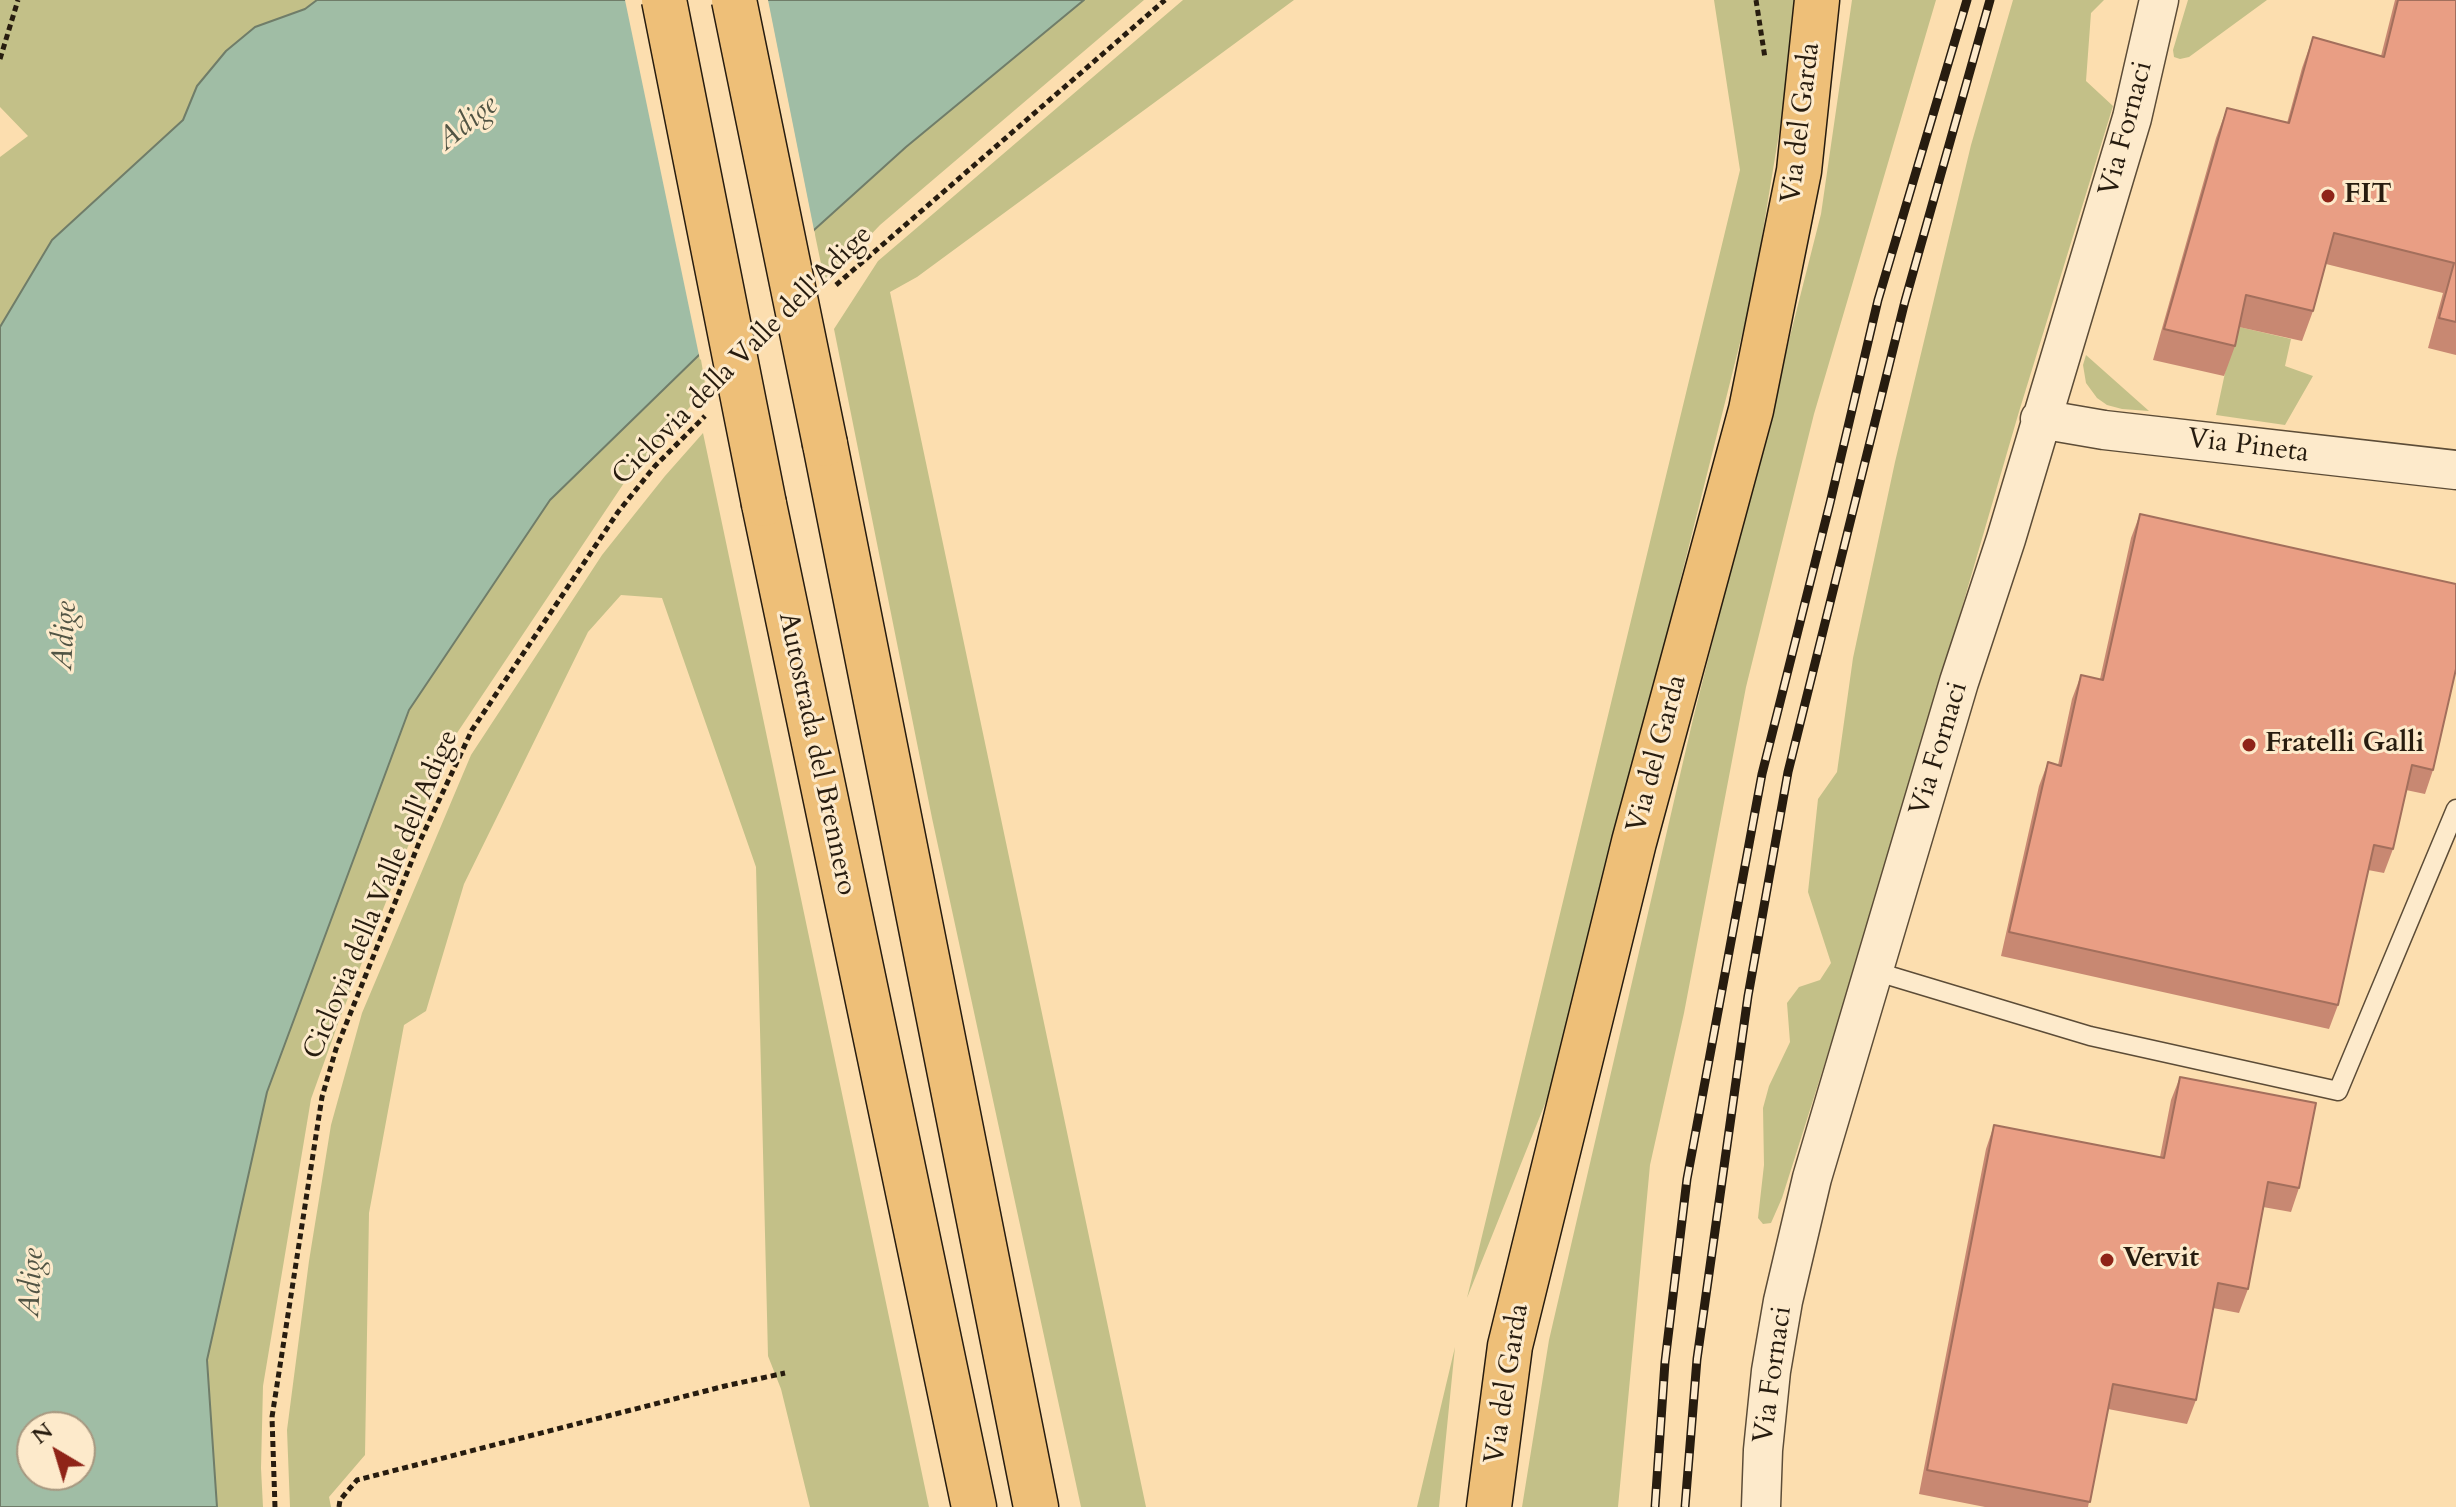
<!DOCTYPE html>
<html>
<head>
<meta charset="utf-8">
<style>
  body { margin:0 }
  #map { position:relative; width:2456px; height:1507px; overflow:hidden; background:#fcdeaf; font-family:Cardo,serif }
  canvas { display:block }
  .north { position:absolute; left:16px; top:1411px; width:80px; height:80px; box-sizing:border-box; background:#fdeacb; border:2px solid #a79880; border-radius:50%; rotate:322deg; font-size:22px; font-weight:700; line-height:32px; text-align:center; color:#271c0f }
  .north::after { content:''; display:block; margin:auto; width:28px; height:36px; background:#8f2418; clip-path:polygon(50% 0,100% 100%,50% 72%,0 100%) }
</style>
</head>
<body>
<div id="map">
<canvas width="2456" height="1507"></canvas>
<div class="north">N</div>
</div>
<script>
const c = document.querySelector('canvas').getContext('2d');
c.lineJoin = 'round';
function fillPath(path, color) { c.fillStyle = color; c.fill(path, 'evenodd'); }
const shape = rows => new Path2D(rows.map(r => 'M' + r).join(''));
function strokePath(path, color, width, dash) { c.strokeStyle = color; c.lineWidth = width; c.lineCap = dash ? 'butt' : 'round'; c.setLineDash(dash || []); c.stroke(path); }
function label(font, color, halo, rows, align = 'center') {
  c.font = font + ' Cardo,serif'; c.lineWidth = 6; c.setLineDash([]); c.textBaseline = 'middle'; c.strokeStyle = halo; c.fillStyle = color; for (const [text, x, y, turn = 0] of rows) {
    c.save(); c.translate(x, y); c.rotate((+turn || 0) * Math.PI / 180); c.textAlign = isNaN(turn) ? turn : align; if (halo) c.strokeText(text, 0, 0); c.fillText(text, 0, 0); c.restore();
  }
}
fillPath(shape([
  [0,0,317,0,305,9,255,27,197,86,183,120,52,240,0,327,0,157,28,136,0,107],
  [1084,0,1144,0,880,225,825,283,814,230,906,147],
  [1183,0,1294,0,917,277,890,292,1146,1507,1081,1507,932,818,834,329,878,261],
  [1714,0,1801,0,1753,291,1555,1079,1467,1298,1740,170],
  [1852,0,1936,0,1814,414,1746,687,1684,1013,1650,1165,1618,1507,1522,1507,1549,1340,1693,719,1821,214],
  [2013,0,2104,0,2091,13,2086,81,2113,106,2018,415,1880,889,1782,1198,1771,1223,1763,1224,1758,1218,1764,1165,1763,1108,1769,1086,1790,1042,1787,1003,1799,987,1820,980,1831,963,1808,892,1818,799,1837,772,1853,658,1895,462,1971,145],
  [2188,0,2267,0,2189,57,2180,59,2174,57,2173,50],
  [2235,326,2291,339,2285,366,2313,376,2285,425,2216,415],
  [700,354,706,389,630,474,455,736,441,763,340,1018,311,1099,263,1386,261,1468,263,1507,217,1507,207,1360,267,1092,409,710,550,500],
  [2086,355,2149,411,2122,409,2107,405,2097,398,2086,383,2083,365],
  [703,433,929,1507,810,1507,781,1389,768,1356,756,867,662,598,621,595,588,632,464,884,426,1011,404,1025,369,1213,365,1455,329,1497,331,1507,290,1507,287,1430,309,1261,331,1125,362,1013,471,755,602,555,665,476],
  [1455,1347,1439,1507,1417,1507]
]), '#c3c088');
const water = shape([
  [317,0,1084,0,906,147,814,230,700,354,550,500,409,710,267,1092,207,1360,217,1507,0,1507,0,327,52,240,183,120,197,86,226,51,255,27,305,9,317,0],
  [32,1427,80,1427,80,1475,32,1475,32,1427]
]);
fillPath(water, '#a0bda5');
strokePath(water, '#707d69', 2);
fillPath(shape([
  [625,0,768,0,815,235,700,360]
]), '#fcdeaf');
const service = shape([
  [1874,971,2090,1036,2338,1091,2456,809]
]);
const minor = shape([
  [2040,419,2104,430,2456,470],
  [1761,1507,1763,1450,1771,1371,1783,1301,1812,1178,1959,682,2006,539,2132,118,2159,0]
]);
const primary = shape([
  [1489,1507,1510,1346,1634,842,1751,410,1799,171,1817,0]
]);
const motorway = shape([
  [825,444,1036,1507],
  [764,504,974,1507]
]);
strokePath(service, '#5c4c37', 21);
strokePath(minor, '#5c4c37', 41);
strokePath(primary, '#271c0f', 47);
strokePath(motorway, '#271c0f', 47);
strokePath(shape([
  [1756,0,1765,58],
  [0,59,18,0],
  [836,285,1165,0],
  [275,1507,272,1417,322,1097,336,1049,419,843,472,730,618,512,655,466,705,416],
  [339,1507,340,1500,357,1480,725,1386,785,1373]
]), '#271c0f', 5, [6, 4]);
strokePath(service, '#fdeacb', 18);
strokePath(minor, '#fdeacb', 38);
strokePath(primary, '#eebf78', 44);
strokePath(motorway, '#eebf78', 44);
const rail = shape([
  [1655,1507,1665,1362,1687,1179,1762,774,1830,503,1878,300,1967,0],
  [1685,1507,1697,1359,1748,996,1788,772,1905,301,1990,0]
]);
strokePath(rail, '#271c0f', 9);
strokePath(rail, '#fdeacb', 6, [18]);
const motorwayBridge = shape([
  [664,0,764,504],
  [734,0,825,444]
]);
strokePath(motorwayBridge, '#271c0f', 47, []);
strokePath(motorwayBridge, '#eebf78', 44);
fillPath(shape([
  [2395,0,2456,0,2456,355,2428,348,2443,293,2326,264,2313,311,2302,341,2239,327,2235,346,2224,376,2153,360,2216,138,2227,108,2287,123,2302,68,2313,37,2381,56],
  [2140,514,2433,770,2425,794,2406,790,2393,849,2384,873,2368,870,2338,1005,2329,1029,2001,956,2039,786,2048,762,2058,765,2072,699,2081,675,2100,679,2131,538],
  [2180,1077,2299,1188,2291,1212,2263,1207,2248,1289,2239,1313,2213,1308,2196,1400,2187,1424,2108,1409,2088,1507,1985,1507,1919,1494,1986,1149,1994,1125,2160,1157,2171,1100]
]), '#c88872');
const building = shape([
  [2398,0,2456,0,2456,322,2439,318,2454,263,2334,233,2313,311,2246,295,2235,346,2164,329,2227,108,2289,123,2313,37,2384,57,2398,0],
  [2140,514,2456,584,2456,669,2433,770,2412,765,2393,849,2374,845,2338,1005,2009,932,2048,762,2061,766,2081,675,2103,680,2140,514],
  [2180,1077,2316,1103,2299,1188,2268,1182,2248,1289,2218,1283,2196,1400,2113,1384,2090,1502,1927,1470,1994,1125,2164,1158,2180,1077]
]);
fillPath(building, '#e99e84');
strokePath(building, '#a36f5c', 2);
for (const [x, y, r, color] of [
  [2328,196,8,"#8f2418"],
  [2249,745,8,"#8f2418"],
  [2107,1260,8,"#8f2418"]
]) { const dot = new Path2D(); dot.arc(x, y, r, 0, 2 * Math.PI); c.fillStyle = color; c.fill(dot); strokePath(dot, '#fdeacb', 3); }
label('28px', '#271c0f', '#fdeacb', [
  ["Via del Garda",1802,123,-83],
  ["Via Fornaci",2127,129,-75],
  ["Ciclovia della Valle dell'Adige",743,356,-45],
  ["Via Pineta",2248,447,7],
  ["Via Fornaci",1940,749,-73],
  ["Autostrada del Brennero",816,754,78],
  ["Via del Garda",1658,754,-75],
  ["Ciclovia della Valle dell'Adige",382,895,-67],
  ["Via Fornaci",1774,1375,-82],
  ["Via del Garda",1508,1384,-81]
]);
label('bold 28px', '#271c0f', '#fdeacb', [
  ["FIT",2344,196],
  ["Fratelli Galli",2265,745],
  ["Vervit",2123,1260]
], 'left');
label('italic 30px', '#515444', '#fdeacb', [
  ["Adige",468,124,-39],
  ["Adige",66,636,-87],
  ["Adige",33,1283,-87]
]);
</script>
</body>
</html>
